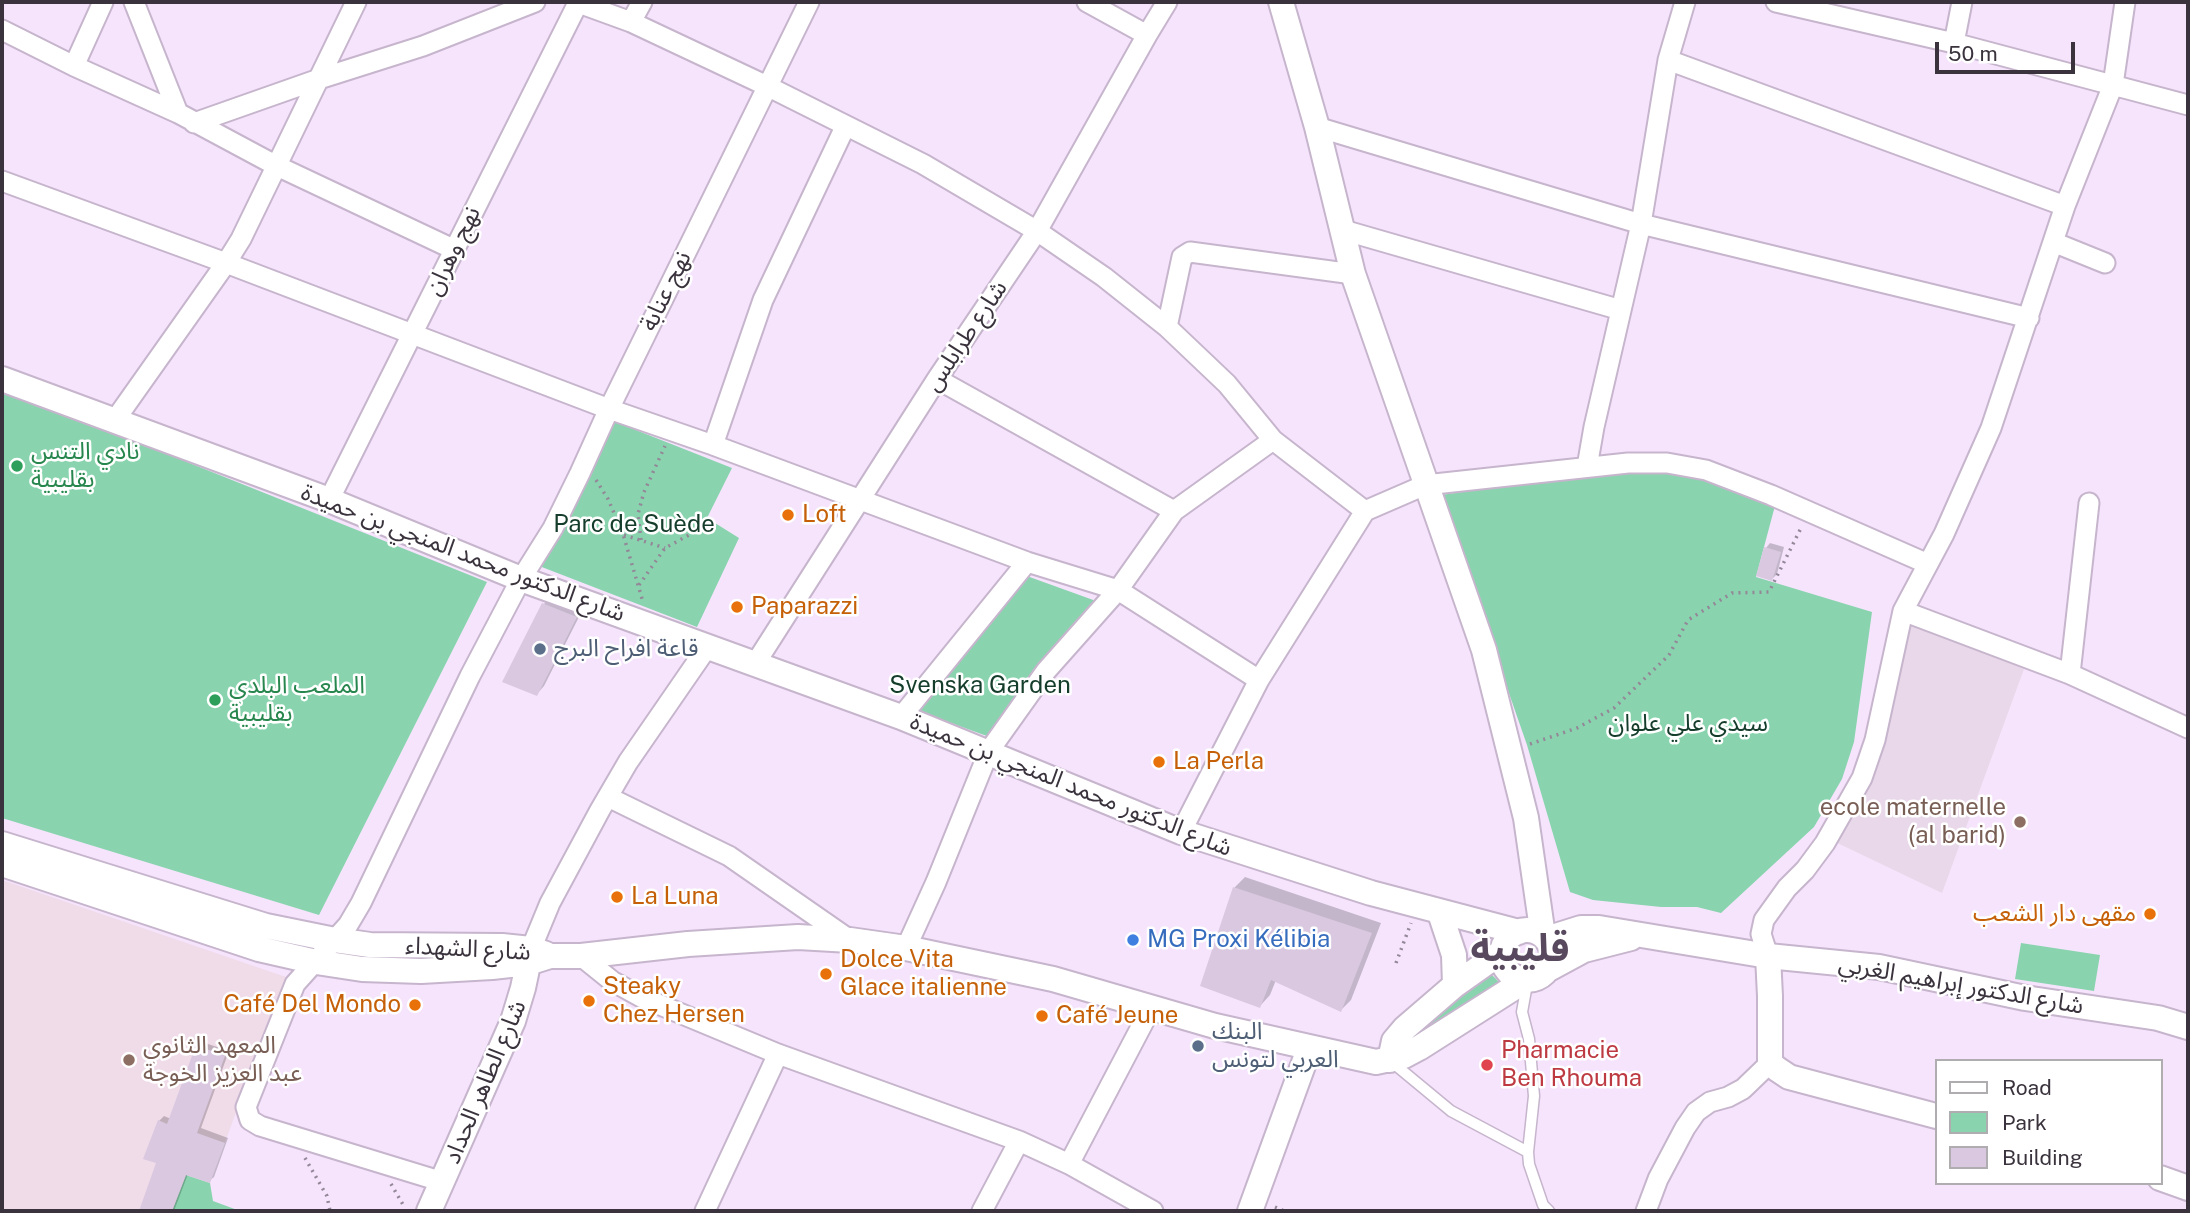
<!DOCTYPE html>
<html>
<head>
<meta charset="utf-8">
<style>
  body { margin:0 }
  #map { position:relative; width:2190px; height:1213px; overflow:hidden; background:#f6e4fd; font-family:"Public Sans",sans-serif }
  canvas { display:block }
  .frame { position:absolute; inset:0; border:4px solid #3a333d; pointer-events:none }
  .legend { position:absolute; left:1935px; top:1059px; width:228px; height:126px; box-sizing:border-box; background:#fff; border:2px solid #b0adb1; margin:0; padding:9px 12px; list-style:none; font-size:21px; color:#3a333d }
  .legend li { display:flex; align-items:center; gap:14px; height:35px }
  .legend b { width:35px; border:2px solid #b0adb1 }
  .scale { position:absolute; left:1935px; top:42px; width:140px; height:32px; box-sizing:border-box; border:4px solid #3a333d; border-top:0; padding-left:9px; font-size:21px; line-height:24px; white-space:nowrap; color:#3a333d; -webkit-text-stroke:5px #fff; paint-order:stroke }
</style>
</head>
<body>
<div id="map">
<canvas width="2190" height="1213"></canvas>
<div class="frame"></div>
<ul class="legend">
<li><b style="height:9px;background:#fff"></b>Road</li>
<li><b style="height:19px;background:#89d4ae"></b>Park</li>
<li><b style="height:19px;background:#d9c8e0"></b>Building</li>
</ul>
<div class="scale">50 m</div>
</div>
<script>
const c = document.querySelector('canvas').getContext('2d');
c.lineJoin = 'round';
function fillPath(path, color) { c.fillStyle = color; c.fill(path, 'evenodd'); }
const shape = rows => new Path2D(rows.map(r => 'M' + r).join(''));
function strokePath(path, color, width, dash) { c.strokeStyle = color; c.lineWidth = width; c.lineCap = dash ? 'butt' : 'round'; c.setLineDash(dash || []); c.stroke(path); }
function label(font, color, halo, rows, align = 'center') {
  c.font = font + ' "Public Sans","Noto Sans Arabic",sans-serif'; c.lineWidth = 5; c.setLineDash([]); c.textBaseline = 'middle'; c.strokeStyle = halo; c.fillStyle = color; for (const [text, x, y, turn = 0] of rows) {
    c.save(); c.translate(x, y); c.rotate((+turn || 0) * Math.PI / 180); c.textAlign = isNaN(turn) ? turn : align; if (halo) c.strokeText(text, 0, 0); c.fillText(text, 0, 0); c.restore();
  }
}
fillPath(shape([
  [1898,618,2024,669,1942,893,1829,839,1863,784]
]), '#e8d8e9');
fillPath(shape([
  [2,880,286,977,210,1183,186,1175,172,1211,2,1211]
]), '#f0dbe9');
fillPath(shape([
  [2,388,487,582,319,915,2,818],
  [603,417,732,468,707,518,739,538,697,627,534,564],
  [1657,466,1698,474,1776,502,1756,577,1872,612,1854,742,1842,779,1814,827,1721,913,1697,907,1661,907,1593,900,1570,892,1527,745,1440,495],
  [1013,571,1096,601,995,739,910,708],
  [2021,943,2100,955,2094,991,2015,979],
  [1487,970,1505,988,1404,1046],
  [186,1175,210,1183,213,1201,240,1211,172,1211]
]), '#89d4ae');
fillPath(shape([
  [1770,543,1784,547,1777,574,1772,579,1766,548],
  [551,596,583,609,544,686,537,694,504,681,544,604],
  [1245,877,1381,923,1351,1000,1341,1010,1276,980,1270,995,1260,1006,1202,985,1235,887],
  [202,1042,229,1051,201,1128,228,1138,214,1177,209,1181,188,1174,174,1211,140,1211,158,1162,159,1121,164,1116,171,1119,197,1046]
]), '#0003');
fillPath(shape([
  [1764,547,1781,552,1772,581,1756,576],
  [542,603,577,617,537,696,502,682],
  [1233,887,1372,933,1341,1012,1271,980,1260,1008,1200,986],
  [196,1045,225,1056,197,1133,225,1143,210,1183,186,1175,172,1211,139,1211,156,1163,143,1159,158,1120,167,1124]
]), '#d9c8e0');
const service = shape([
  [1527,984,1522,1012,1529,1039,1534,1096,1528,1152,1529,1164,1543,1205,1549,1211],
  [1393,1063,1451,1111,1528,1152]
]);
const minor = shape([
  [134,2,178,113],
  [576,2,631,22,767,86,923,164,1037,231,1104,277,1167,327,1227,384,1273,440,1365,511],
  [1087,2,1147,35],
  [1776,2,1954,43,2188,105],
  [631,22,642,2],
  [2,30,74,66,178,113,275,165,453,249],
  [1954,43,1962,2],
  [1668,60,2065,206],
  [74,66,103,2],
  [194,123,319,79,423,46,535,2],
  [1317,127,1641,224,2029,318],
  [2,181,226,263,609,409,713,445,1027,562,1118,590,1259,680],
  [1343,230,1621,310],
  [2053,242,2105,263],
  [1167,327,1182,257,1190,252,1353,274],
  [937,379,1174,511],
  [115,420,226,263,241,239,356,2],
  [713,445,763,300,845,127],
  [1587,467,1594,427,1641,224,1668,60,1685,2],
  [329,500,578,3],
  [1903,611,2070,674,2188,728],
  [755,664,937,379,1037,231,1147,35,1167,2],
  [2070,674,2089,503],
  [901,717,1027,562],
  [608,797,729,856,850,940],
  [1181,832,1259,680,1365,511,1425,485,1628,463,1667,463,1706,470,1771,495,1928,564],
  [906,948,936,882,989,751,1046,671,1118,590,1174,511,1273,440],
  [531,949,550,903,600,810,628,762,708,646],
  [581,956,612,981,641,997,778,1054,1019,1141,1069,1164,1153,1211],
  [1768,956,1761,934,1764,920,1787,888,1805,870,1825,843,1862,778,1875,740,1903,611,1944,534,1991,428,2065,206,2113,85,2125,2],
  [1069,1164,1151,1008],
  [443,1182,260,1126,250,1120,246,1107,295,984,348,925,361,903,470,676,521,579,553,528,580,473,609,409,809,2],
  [705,1211,778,1054],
  [982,1211,1019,1141],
  [1646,1211,1658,1179,1685,1128,1696,1112,1710,1102,1728,1097,1743,1089,1770,1063]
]);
const tertiary = shape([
  [1281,2,1317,127,1353,274,1484,650,1526,818,1543,936],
  [2,379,329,500,521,579,901,717,1181,832,1371,893,1519,932],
  [2,844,266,926,335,940,370,945,502,946,531,949,546,954],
  [2,864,259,949,316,962,362,969,421,971,492,967,528,963,550,956,581,956,688,944,798,937,850,940,906,948,1053,979,1215,1026,1376,1062,1404,1056,1419,1048,1526,980],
  [1440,913,1454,955,1455,985],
  '1502 955a25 25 0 1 1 50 0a25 25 0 1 1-50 0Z',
  [1546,939,1581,928,1599,928,1768,956,1879,967,2025,998,2158,1018,2188,1027],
  [1768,956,1770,996,1770,1063,1777,1069,1789,1077,1936,1116],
  [1547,970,1584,950,1631,938],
  [1390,1060,1394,1041,1405,1028,1455,985,1503,951],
  [2160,1178,2188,1188],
  [429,1211,513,1021,523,988,531,950],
  [1250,1211,1309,1049]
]);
strokePath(service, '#c6b5cc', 13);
strokePath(minor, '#c6b5cc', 23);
strokePath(tertiary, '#c6b5cc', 28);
strokePath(shape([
  [596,480,608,499,623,534,643,602],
  [624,535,665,548],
  [641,540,638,514,644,492,665,446],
  [639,585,665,548,713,522],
  [1530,744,1577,728,1614,708,1669,655,1688,620,1732,593,1769,592,1802,526],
  [1396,963,1411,923],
  [305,1158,327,1196,330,1211],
  [391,1184,405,1208],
  [1275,1207,1284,1211]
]), '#938798', 3.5, [2, 5]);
strokePath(service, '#fff', 10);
strokePath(minor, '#fff', 19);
strokePath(tertiary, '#fff', 24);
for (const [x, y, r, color] of [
  [17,466,7,"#2e9e5b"],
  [788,515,7,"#e8710a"],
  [737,607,7,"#e8710a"],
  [540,649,7,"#5c6f8a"],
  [215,700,7,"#2e9e5b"],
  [1159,762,7,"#e8710a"],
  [2020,822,7,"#8d6e63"],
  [617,897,7,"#e8710a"],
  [2150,914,7,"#e8710a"],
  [1133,940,7,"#3f7fe0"],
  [826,974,7,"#e8710a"],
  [589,1001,7,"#e8710a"],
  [415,1005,7,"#e8710a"],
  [1042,1016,7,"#e8710a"],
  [1198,1046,7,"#5c6f8a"],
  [129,1060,7,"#8d6e63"],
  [1487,1065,7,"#e0444e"]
]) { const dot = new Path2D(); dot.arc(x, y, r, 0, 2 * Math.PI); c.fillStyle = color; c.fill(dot); strokePath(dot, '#fff', 2.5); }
label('24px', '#3a333d', '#fff', [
  ["نهج وهران",453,251,-64],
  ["نهج عنابة",666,291,-64],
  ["شارع طرابلس",966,336,-56],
  ["شارع الدكتور محمد المنجي بن حميدة",463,553,21],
  ["شارع الدكتور محمد المنجي بن حميدة",1071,785,22],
  ["شارع الشهداء",468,949,3],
  ["شارع الدكتور إبراهيم الغربي",1961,985,10],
  ["شارع الطاهر الحداد",485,1082,-67]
]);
label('24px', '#27864d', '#fff', [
  ["نادي التنس",31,452],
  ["بقليبية",31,480],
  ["الملعب البلدي",229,686],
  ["بقليبية",229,714]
], 'left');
label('24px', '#c56008', '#fff', [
  ["Loft",802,515],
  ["Paparazzi",751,607],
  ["La Perla",1173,762],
  ["La Luna",631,897],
  ["مقهى دار الشعب",2136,914,"right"],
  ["Dolce Vita",840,960],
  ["Glace italienne",840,988],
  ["Steaky",603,987],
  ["Chez Hersen",603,1015],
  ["Café Del Mondo",401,1005,"right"],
  ["Café Jeune",1056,1016]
], 'left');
label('24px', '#153d2b', '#fff', [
  ["Parc de Suède",634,525],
  ["Svenska Garden",980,686],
  ["سيدي علي علوان",1688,724]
]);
label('24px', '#4e5e75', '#fff', [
  ["قاعة افراح البرج",554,649],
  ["البنك",1212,1032],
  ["العربي لتونس",1212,1060]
], 'left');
label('24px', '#785e54', '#fff', [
  ["ecole maternelle",2006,808],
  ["(al barid)",2006,836],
  ["المعهد الثانوي",143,1046,"left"],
  ["عبد العزيز الخوجة",143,1074,"left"]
], 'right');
label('24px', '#366cbe', '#fff', [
  ["MG Proxi Kélibia",1147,940]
], 'left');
label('24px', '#be3a42', '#fff', [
  ["Pharmacie",1501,1051],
  ["Ben Rhouma",1501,1079]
], 'left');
label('bold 38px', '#58495e', '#fff', [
  ["قليبية",1520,949]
]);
</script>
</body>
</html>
